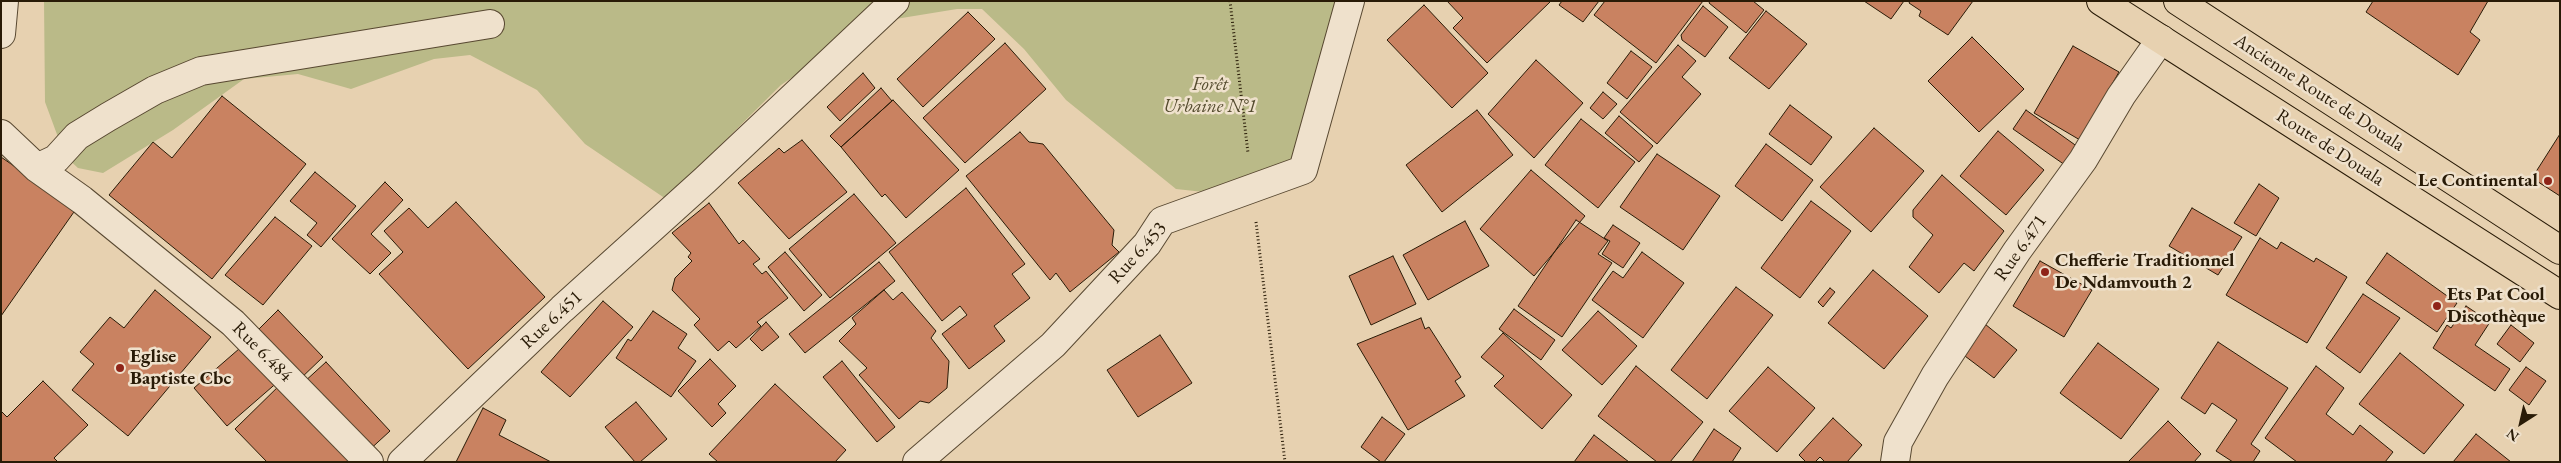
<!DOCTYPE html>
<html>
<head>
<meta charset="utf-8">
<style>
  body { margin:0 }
  #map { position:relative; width:2561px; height:463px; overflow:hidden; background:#e7d1b0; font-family:"EB Garamond",serif }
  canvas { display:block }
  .frame { position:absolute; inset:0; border:2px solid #291b07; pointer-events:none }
  .north { position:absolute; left:2496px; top:398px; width:50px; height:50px; -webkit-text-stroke:4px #efe1cc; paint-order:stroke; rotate:215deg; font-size:14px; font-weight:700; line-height:20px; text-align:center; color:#291b07 }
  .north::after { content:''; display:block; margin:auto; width:18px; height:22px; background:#291b07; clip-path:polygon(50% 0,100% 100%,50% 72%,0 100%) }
</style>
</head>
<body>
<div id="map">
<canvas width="2561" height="463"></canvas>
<div class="frame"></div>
<div class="north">N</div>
</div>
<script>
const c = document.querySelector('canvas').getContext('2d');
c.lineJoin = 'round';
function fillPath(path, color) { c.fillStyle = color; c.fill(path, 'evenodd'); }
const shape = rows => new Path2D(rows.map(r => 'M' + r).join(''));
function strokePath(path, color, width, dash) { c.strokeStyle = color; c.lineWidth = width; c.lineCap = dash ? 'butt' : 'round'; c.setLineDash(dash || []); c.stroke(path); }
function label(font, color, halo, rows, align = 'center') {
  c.font = font + ' "EB Garamond",serif'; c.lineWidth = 5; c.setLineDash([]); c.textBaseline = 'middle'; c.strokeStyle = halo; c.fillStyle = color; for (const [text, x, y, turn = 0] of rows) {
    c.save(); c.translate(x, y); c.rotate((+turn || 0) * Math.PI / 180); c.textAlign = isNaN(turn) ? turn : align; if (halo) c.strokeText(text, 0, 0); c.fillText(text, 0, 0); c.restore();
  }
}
fillPath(shape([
  [44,1,1351,1,1299,168,1213,193,1176,189,1066,100,1024,49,982,9,957,9,871,23,781,85,666,199,585,144,537,90,470,55,434,59,351,89,298,74,244,79,173,130,103,173,78,168,65,156,45,102]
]), '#baba88');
const building = shape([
  [1447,1,1551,1,1487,63,1453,28,1463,18,1447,1],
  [1562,1,1599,1,1583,22,1559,5,1562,1],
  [1605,1,1703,1,1656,63,1594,15,1605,1],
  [1710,1,1753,1,1764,10,1746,33,1709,3,1710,1],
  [1864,1,1904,1,1891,19,1864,1],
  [1910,1,1973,1,1948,35,1919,16,1921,11,1909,3,1910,1],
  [2373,1,2488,1,2470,32,2480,40,2458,75,2366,12,2373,1],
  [1424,5,1488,73,1452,108,1387,40,1424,5],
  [1703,6,1728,27,1705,57,1682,40,1681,35,1703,6],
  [1766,11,1807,44,1769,89,1729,58,1766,11],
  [968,12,995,39,923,107,897,79,968,12],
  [1972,37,2024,89,1979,132,1928,81,1972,37],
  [1005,43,1046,89,965,163,923,118,1005,43],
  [1678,45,1696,61,1682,77,1701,94,1657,144,1620,112,1678,45],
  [2073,46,2119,72,2080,140,2034,113,2073,46],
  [1631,51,1652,67,1627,99,1607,83,1631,51],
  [1536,60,1583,103,1534,158,1488,114,1536,60],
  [863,73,875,88,840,121,827,107,863,73],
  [881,88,892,101,841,147,830,136,881,88],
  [1603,92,1617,104,1603,119,1590,108,1603,92],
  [222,96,306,164,212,279,109,195,153,142,172,158,222,96],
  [893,100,959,170,906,218,885,194,882,197,841,147,893,100],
  [1790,105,1832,137,1811,165,1769,134,1790,105],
  [1477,110,1513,155,1442,212,1406,165,1477,110],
  [2026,110,2078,147,2065,165,2013,129,2026,110],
  [1619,116,1653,146,1639,162,1605,133,1619,116],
  [1581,119,1635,162,1598,208,1545,165,1581,119],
  [1874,128,1924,171,1871,232,1820,187,1874,128],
  [1998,131,2044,170,2006,215,1960,176,1998,131],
  [1020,132,1029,142,1043,144,1114,230,1112,245,1119,252,1070,292,1056,273,1050,280,966,176,1020,132],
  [2560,134,2560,196,2532,178,2560,134],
  [802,140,847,192,789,239,738,183,779,148,784,153,802,140],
  [1766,144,1813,180,1782,221,1735,186,1766,144],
  [1657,154,1720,196,1683,250,1620,207,1657,154],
  [1,157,76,209,1,316,1,157],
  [1531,170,1585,216,1534,276,1480,229,1531,170],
  [315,172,356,206,321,247,307,235,317,223,290,201,315,172],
  [1942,175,2004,231,1974,271,1964,263,1939,293,1909,267,1933,235,1913,217,1913,210,1942,175],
  [385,182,403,200,371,234,391,253,370,274,332,239,385,182],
  [2259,184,2279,198,2256,236,2234,223,2259,184],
  [966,188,1025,264,1012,274,1030,298,994,326,1005,341,969,369,942,334,967,315,960,306,942,321,889,252,966,188],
  [854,194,896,243,830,298,789,249,854,194],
  [1811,201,1851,231,1800,298,1761,268,1811,201],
  [456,202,545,297,468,369,379,274,403,252,384,231,409,208,428,228,456,202],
  [709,203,739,244,743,240,760,259,753,264,762,274,766,271,788,298,757,322,761,326,736,348,729,341,718,351,694,325,700,319,672,290,675,278,692,261,688,257,691,253,672,233,709,203],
  [2192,208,2242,237,2218,275,2169,246,2192,208],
  [275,217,312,246,263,305,225,275,275,217],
  [1576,220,1608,241,1598,254,1612,263,1562,337,1518,306,1576,220],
  [1465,221,1489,266,1428,300,1403,255,1465,221],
  [1613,225,1640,243,1623,268,1602,254,1610,241,1604,238,1613,225],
  [2260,238,2277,249,2281,242,2314,262,2316,258,2347,277,2307,343,2226,295,2260,238],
  [785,252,822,295,804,311,768,267,785,252],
  [1642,252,1684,283,1643,338,1592,300,1613,271,1623,278,1642,252],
  [2387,253,2457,303,2437,332,2366,283,2387,253],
  [1393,256,1416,304,1371,325,1349,276,1393,256],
  [2040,261,2092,290,2064,337,2013,306,2040,261],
  [879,262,895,281,805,353,789,334,879,262],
  [1873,270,1928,316,1884,369,1828,323,1873,270],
  [1736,287,1773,315,1707,399,1671,370,1736,287],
  [1830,288,1835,292,1823,307,1818,302,1830,288],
  [155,290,211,337,128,436,72,390,94,364,80,352,110,317,124,328,155,290],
  [884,290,893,300,902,292,936,331,931,338,949,361,947,388,929,403,920,401,899,419,859,375,867,368,839,341,856,324,852,318,884,290],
  [2363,294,2400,318,2360,373,2326,348,2363,294],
  [603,301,633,327,570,397,541,372,603,301],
  [2466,306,2490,322,2475,345,2510,369,2495,391,2433,348,2447,325,2451,328,2466,306],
  [1514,309,1555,340,1541,360,1499,329,1514,309],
  [278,310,323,357,298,381,254,334,278,310],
  [653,311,687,334,678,348,696,361,671,397,616,358,628,339,631,341,653,311],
  [1598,311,1637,346,1602,385,1562,350,1598,311],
  [1421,318,1425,329,1429,327,1461,377,1455,381,1465,396,1408,430,1357,344,1421,318],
  [1980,320,2017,350,1994,378,1957,350,1980,320],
  [766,322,779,337,762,351,750,339,766,322],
  [2511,325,2534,343,2520,362,2497,344,2511,325],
  [1503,333,1572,395,1542,429,1494,386,1504,376,1481,357,1503,333],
  [1160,335,1192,383,1138,417,1107,370,1160,335],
  [247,342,280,380,227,426,194,388,247,342],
  [2218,342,2288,388,2251,444,2260,451,2253,462,2233,462,2216,451,2237,420,2212,403,2205,414,2181,398,2218,342],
  [2098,343,2159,389,2121,439,2060,393,2098,343],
  [2400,353,2464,405,2424,454,2359,404,2400,353],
  [710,359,736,386,718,404,726,413,712,427,678,391,710,359],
  [842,361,895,427,877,442,823,377,842,361],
  [326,362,390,431,366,453,303,383,326,362],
  [1636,366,1703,422,1670,462,1657,462,1598,416,1636,366],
  [2316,366,2344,388,2326,414,2353,435,2360,425,2393,452,2385,462,2297,462,2265,438,2316,366],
  [1768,367,1815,408,1777,452,1729,411,1768,367],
  [2526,367,2546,381,2529,405,2509,390,2526,367],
  [285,380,363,462,267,462,235,429,285,380],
  [43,381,88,425,54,458,58,462,1,462,1,411,7,417,43,381],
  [775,384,846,450,835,462,718,462,709,454,775,384],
  [636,402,667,439,640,462,635,462,605,427,636,402],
  [483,408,506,420,499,435,551,462,456,462,483,408],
  [1382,417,1405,434,1384,462,1381,462,1361,447,1382,417],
  [1833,418,1862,445,1847,462,1825,462,1820,457,1815,462,1806,462,1799,455,1833,418],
  [2168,421,2201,454,2194,462,2128,462,2168,421],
  [1714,429,1741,448,1732,462,1692,462,1714,429],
  [2476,434,2511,462,2453,462,2476,434],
  [1594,435,1629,462,1574,462,1594,435]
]);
fillPath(building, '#c98261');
strokePath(building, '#291b07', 1);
const minor = shape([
  [1,134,37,168,82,200,233,323,369,462],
  [37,168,56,159,77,136,108,117,155,90,201,71,490,24],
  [402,462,562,309,705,180,895,1],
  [917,462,1053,345,1147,244,1162,221,1303,170,1350,1],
  [1895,462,1898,442,1935,376,2017,251,2083,160,2121,96,2161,39]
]);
const tertiary = shape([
  [1,34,4,1]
]);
const primary = shape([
  [2101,1,2560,295],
  [2178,1,2560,250]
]);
strokePath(minor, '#584831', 30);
strokePath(tertiary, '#584831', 30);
strokePath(primary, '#291b07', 30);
strokePath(shape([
  [1230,1,1248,153],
  [1256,222,1285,462]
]), '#291b07', 3, [1, 2.5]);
strokePath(minor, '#efe1cc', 28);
strokePath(tertiary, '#efe1cc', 28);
strokePath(primary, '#e7d1b0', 28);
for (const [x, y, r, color] of [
  [2548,181,5,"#8f2418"],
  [2045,272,5,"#8f2418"],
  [2437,306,5,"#8f2418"],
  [120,368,5,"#8f2418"]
]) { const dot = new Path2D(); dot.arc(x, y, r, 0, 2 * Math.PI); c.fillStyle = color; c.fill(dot); strokePath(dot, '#efe1cc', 2); }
label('italic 19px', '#544b2e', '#efe1cc', [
  ["Forêt",1210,85],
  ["Urbaine N°1",1210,107]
]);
label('19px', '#291b07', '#efe1cc', [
  ["Ancienne Route de Douala",2319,93,33],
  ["Route de Douala",2330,148,33],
  ["Rue 6.471",2021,248,-55],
  ["Rue 6.453",1138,253,-48],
  ["Rue 6.451",552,320,-43],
  ["Rue 6.484",262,352,45]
]);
label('bold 19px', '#291b07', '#efe1cc', [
  ["Le Continental",2538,181,"right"],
  ["Chefferie Traditionnel",2055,261],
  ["De Ndamvouth 2",2055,283],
  ["Ets Pat Cool",2447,295],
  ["Discothèque",2447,317],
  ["Eglise",130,357],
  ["Baptiste Cbc",130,379]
], 'left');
</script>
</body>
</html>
